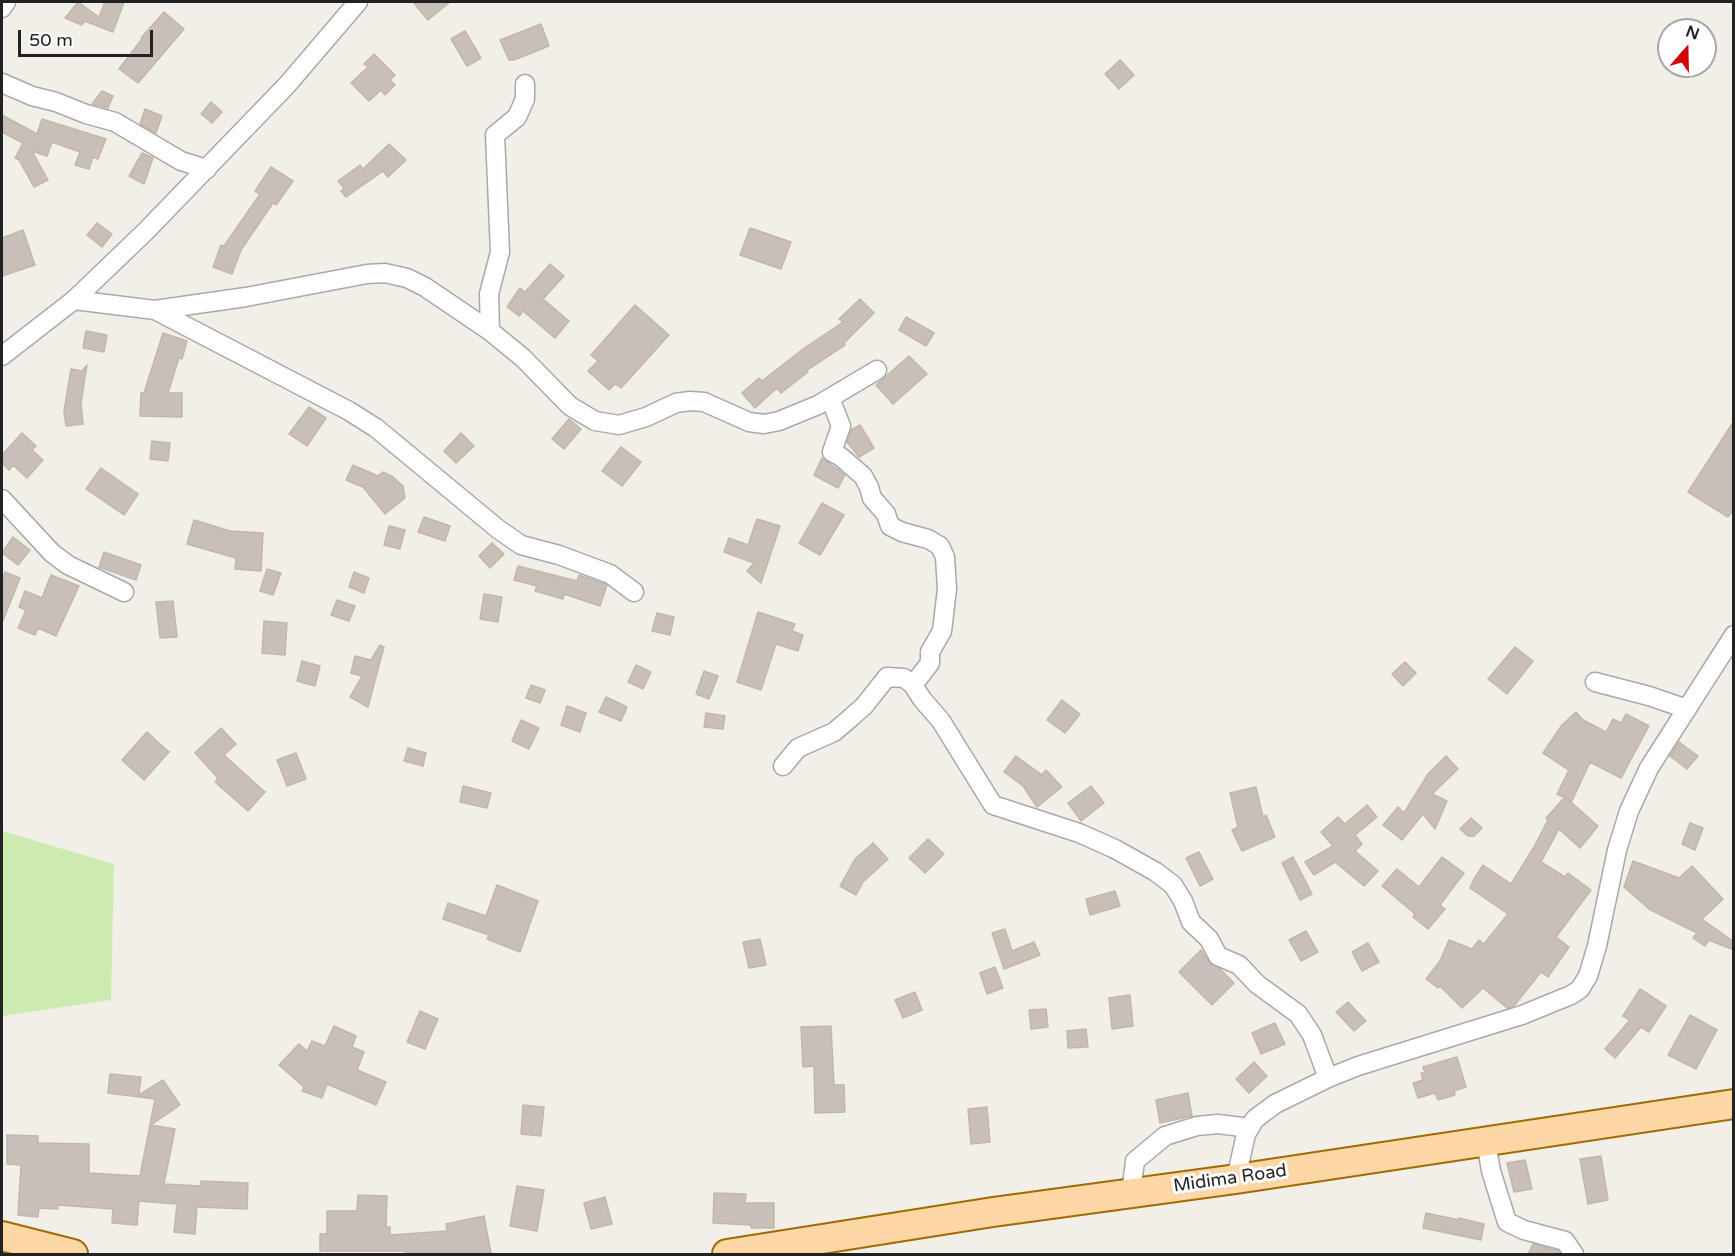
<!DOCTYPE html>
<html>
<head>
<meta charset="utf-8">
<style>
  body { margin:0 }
  #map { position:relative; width:1735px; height:1256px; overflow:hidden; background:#f2efe9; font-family:"Varela Round",sans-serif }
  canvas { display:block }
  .frame { position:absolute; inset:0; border:3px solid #222; pointer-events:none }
  .north { position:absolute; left:1657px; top:18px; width:60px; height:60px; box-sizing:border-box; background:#fff; border:2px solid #a7a7a7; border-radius:50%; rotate:20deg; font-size:16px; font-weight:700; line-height:24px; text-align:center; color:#222 }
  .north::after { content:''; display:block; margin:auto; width:21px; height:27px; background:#d40000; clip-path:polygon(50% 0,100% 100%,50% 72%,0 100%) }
  .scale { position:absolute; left:18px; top:30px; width:135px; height:27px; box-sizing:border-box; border:3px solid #222; border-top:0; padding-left:8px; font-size:18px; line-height:21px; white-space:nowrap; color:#222; -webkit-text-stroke:4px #fff; paint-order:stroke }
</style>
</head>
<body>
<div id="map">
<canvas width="1735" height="1256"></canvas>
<div class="frame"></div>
<div class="north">N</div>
<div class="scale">50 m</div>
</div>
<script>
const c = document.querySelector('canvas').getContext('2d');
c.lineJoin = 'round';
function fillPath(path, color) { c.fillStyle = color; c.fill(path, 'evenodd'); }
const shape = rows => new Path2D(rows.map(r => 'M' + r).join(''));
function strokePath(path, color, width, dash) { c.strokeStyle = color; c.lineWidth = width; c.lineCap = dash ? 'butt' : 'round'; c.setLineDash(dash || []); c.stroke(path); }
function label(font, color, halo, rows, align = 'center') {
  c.font = font + ' "Varela Round",sans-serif'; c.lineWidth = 6; c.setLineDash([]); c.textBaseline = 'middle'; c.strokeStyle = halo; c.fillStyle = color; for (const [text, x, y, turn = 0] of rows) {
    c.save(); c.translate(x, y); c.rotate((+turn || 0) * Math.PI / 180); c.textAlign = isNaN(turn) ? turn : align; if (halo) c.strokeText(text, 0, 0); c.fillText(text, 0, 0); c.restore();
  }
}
fillPath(shape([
  [2,831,114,864,111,1000,2,1016]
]), '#cdebb0');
const building = shape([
  [78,2,99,17,105,2,124,2,113,32,85,21,82,25,65,18,78,2],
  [413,2,450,2,428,20,413,2],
  [164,12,184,29,138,83,119,69,142,39,141,38,164,12],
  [541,24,549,46,514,60,509,60,500,40,541,24],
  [465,31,481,58,467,66,451,39,465,31],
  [374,54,395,75,390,80,395,85,385,95,381,90,369,101,351,83,368,67,364,64,374,54],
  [1120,60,1134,75,1119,89,1105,74,1120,60],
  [102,91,113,96,108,108,92,104,102,91],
  [211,102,222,112,212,123,201,114,211,102],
  [145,109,162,116,156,133,140,124,145,109],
  [2,115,37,134,42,119,106,139,98,159,93,157,89,169,75,165,80,152,52,142,47,156,32,151,48,180,34,187,19,160,15,158,23,143,2,132,2,115],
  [389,144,406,160,388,177,383,171,346,197,341,191,344,188,338,181,360,165,363,169,389,144],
  [142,153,153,158,144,184,129,176,142,153],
  [271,167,293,181,276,205,273,203,241,250,232,274,213,267,221,245,224,246,260,194,255,191,271,167],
  [97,223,112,234,102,247,87,235,97,223],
  [750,228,791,242,781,269,740,255,750,228],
  [23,230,35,265,2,276,2,238,23,230],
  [550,264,564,276,543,299,569,321,555,338,523,311,519,316,507,307,520,288,525,292,550,264],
  [860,299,874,313,844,343,845,345,807,370,808,372,781,393,777,388,755,408,742,393,759,378,762,381,803,349,843,322,839,319,860,299],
  [635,305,669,335,621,388,615,384,609,390,588,371,598,361,591,355,635,305],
  [906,317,934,333,926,346,899,330,906,317],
  [86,331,107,335,104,352,83,348,86,331],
  [163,333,187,341,182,359,179,358,168,393,182,393,182,417,140,416,141,393,144,393,163,333],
  [909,356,927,374,893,404,876,385,909,356],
  [87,365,81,403,83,424,66,426,64,411,71,369,82,371,87,365],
  [309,407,326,418,307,446,289,434,309,407],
  [569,419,581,429,564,449,552,439,569,419],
  [1734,421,1734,509,1728,517,1688,492,1734,421],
  [860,425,874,448,859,457,847,442,851,430,860,425],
  [22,433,36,446,32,450,43,460,27,478,13,465,9,470,2,463,2,455,22,433],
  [461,433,474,446,456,463,444,451,461,433],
  [152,441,170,443,168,461,150,459,152,441],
  [621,447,641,462,622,486,602,471,621,447],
  [822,458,845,475,838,488,814,475,822,458],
  [353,465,378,476,383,472,393,477,403,486,405,498,385,514,363,487,346,480,353,465],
  [101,468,138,494,124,515,86,489,101,468],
  [822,503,844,515,820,555,799,543,822,503],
  [424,517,450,526,445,541,418,532,424,517],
  [757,519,780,526,761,583,747,571,754,563,724,552,729,538,748,545,757,519],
  [194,520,230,531,263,533,261,571,235,569,236,558,187,544,194,520],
  [389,526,405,530,400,549,384,545,389,526],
  [13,537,30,550,18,565,2,553,13,537],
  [492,543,504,554,490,568,479,556,492,543],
  [104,552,141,565,136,580,99,567,104,552],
  [518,566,577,581,579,575,605,584,607,585,600,606,564,594,563,599,535,591,537,586,514,580,518,566],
  [267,569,281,573,273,595,260,591,267,569],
  [5,572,20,578,2,623,2,582,5,572],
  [354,572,369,578,364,593,349,587,354,572],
  [51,575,79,586,56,636,38,628,35,635,18,628,26,610,19,607,25,591,42,598,51,575],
  [484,594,502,597,498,622,480,619,484,594],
  [337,600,355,606,349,621,331,615,337,600],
  [173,601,177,637,160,638,156,602,173,601],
  [758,612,795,624,792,631,803,635,798,651,776,644,761,690,737,682,758,612],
  [657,613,674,617,670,635,652,631,657,613],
  [264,621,287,623,285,655,262,653,264,621],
  [380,645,384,647,368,707,350,697,362,676,351,673,355,656,371,660,380,645],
  [1515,647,1533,661,1507,694,1488,679,1515,647],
  [302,661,320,666,315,686,297,681,302,661],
  [1405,662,1416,673,1403,686,1392,674,1405,662],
  [636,665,651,672,643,689,628,682,636,665],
  [704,671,718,676,709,699,696,694,704,671],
  [531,685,545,690,540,703,526,698,531,685],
  [606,697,627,707,621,721,599,712,606,697],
  [1062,700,1080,714,1065,733,1047,720,1062,700],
  [567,706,586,713,580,732,561,725,567,706],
  [1576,712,1583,720,1606,732,1613,719,1621,723,1626,714,1649,726,1621,778,1590,762,1572,801,1557,794,1569,770,1543,753,1562,725,1576,712],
  [706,713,725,716,723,729,704,727,706,713],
  [521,720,539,728,529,749,512,741,521,720],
  [221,728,236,744,224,755,265,792,248,811,215,782,218,778,195,753,221,728],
  [147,732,169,752,144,780,122,760,147,732],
  [1679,742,1698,756,1687,769,1670,756,1679,742],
  [408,748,426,753,423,766,404,761,408,748],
  [296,753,306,779,287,786,277,760,296,753],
  [1016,756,1042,775,1046,770,1062,787,1037,807,1023,786,1004,772,1016,756],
  [1446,756,1458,769,1432,794,1447,801,1435,829,1423,814,1402,840,1383,825,1398,807,1404,813,1428,774,1446,756],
  [463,786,491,793,487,808,460,802,463,786],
  [1091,786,1104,803,1081,821,1068,803,1091,786],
  [1256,787,1263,817,1266,815,1275,837,1242,851,1232,830,1238,827,1230,793,1256,787],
  [1565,797,1598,826,1580,848,1559,829,1541,862,1565,877,1568,873,1591,890,1556,937,1569,947,1548,977,1541,972,1514,1006,1507,1008,1483,988,1462,1008,1440,986,1438,988,1426,979,1440,961,1449,940,1472,949,1479,940,1484,944,1508,914,1470,888,1474,879,1483,865,1511,884,1534,847,1548,820,1546,818,1565,797],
  [1367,805,1377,817,1355,835,1362,844,1355,851,1378,871,1364,886,1335,862,1314,875,1305,862,1333,846,1321,832,1338,817,1345,824,1367,805],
  [1471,818,1482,828,1474,836,1468,836,1460,829,1471,818],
  [1690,823,1703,828,1695,850,1682,844,1690,823],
  [928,839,944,854,925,873,909,858,928,839],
  [873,843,888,859,863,882,856,895,840,886,855,859,873,843],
  [1199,852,1213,879,1200,886,1186,858,1199,852],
  [1293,857,1312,894,1300,900,1282,863,1293,857],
  [1442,857,1464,873,1440,905,1445,909,1428,929,1413,917,1415,914,1382,886,1397,869,1419,887,1442,857],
  [1633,861,1679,878,1692,866,1723,899,1702,919,1734,942,1731,949,1709,940,1705,946,1693,938,1697,933,1649,909,1624,887,1633,861],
  [497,885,538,901,520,952,487,939,489,935,443,919,448,903,486,916,497,885],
  [1115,891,1120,906,1090,915,1086,899,1115,891],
  [1005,929,1012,951,1034,942,1040,955,1004,969,992,933,1005,929],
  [1306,931,1318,952,1301,961,1289,940,1306,931],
  [760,939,766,965,749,968,743,942,760,939],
  [1368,943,1379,962,1362,971,1352,952,1368,943],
  [1201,950,1209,962,1220,969,1234,983,1212,1005,1179,972,1201,950],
  [995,967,1003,988,987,994,980,973,995,967],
  [1640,989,1666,1006,1649,1032,1641,1027,1615,1058,1605,1049,1630,1020,1623,1016,1640,989],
  [915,992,922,1010,903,1018,895,1000,915,992],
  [1130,995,1133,1026,1112,1029,1109,998,1130,995],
  [1348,1002,1366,1021,1354,1031,1336,1012,1348,1002],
  [1046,1009,1048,1027,1031,1029,1029,1010,1046,1009],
  [420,1011,438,1019,425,1049,407,1042,420,1011],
  [1690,1015,1717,1030,1696,1069,1668,1055,1690,1015],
  [1275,1023,1285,1044,1261,1054,1252,1033,1275,1023],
  [334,1026,356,1036,352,1047,364,1052,357,1070,386,1082,376,1105,327,1084,322,1098,302,1091,304,1087,279,1065,299,1044,307,1051,312,1041,325,1046,334,1026],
  [831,1026,834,1085,844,1085,845,1112,815,1113,814,1066,803,1067,801,1027,831,1026],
  [1086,1029,1088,1047,1068,1048,1067,1031,1086,1029],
  [1457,1057,1466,1087,1454,1091,1455,1095,1438,1100,1435,1093,1418,1098,1413,1083,1423,1080,1421,1073,1425,1073,1423,1067,1457,1057],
  [1254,1062,1267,1076,1249,1093,1236,1079,1254,1062],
  [110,1074,141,1077,139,1095,163,1080,180,1105,151,1125,175,1129,164,1184,201,1186,201,1181,248,1183,247,1209,197,1207,195,1234,174,1232,177,1204,139,1201,137,1225,112,1223,113,1209,58,1205,58,1209,39,1208,38,1217,18,1215,21,1165,7,1164,7,1135,38,1136,38,1143,89,1144,89,1173,140,1176,155,1099,108,1093,110,1074],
  [1188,1093,1192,1116,1160,1123,1156,1100,1188,1093],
  [523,1105,544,1107,541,1136,521,1134,523,1105],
  [987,1107,990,1142,971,1144,968,1109,987,1107],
  [1601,1156,1608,1200,1588,1204,1580,1159,1601,1156],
  [1525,1160,1532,1189,1514,1192,1507,1163,1525,1160],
  [517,1186,544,1190,537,1231,510,1226,517,1186],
  [714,1193,746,1194,745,1203,774,1203,774,1228,751,1228,751,1225,713,1223,714,1193],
  [358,1195,387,1196,386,1227,390,1227,390,1235,447,1231,446,1224,484,1216,491,1253,481,1254,405,1254,405,1251,320,1251,320,1234,327,1234,327,1211,357,1211,358,1195],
  [605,1197,612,1224,591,1229,584,1203,605,1197],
  [1426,1213,1459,1220,1459,1218,1484,1224,1481,1240,1423,1228,1426,1213],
  [1533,1244,1558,1251,1561,1254,1528,1254,1533,1244]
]);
fillPath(building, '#c7bfb8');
strokePath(building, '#c4b6ab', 1.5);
const minor = shape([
  [2,8,6,2],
  [2,83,32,96,56,102,86,114,115,122,181,161,207,169],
  [74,300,155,310,246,297,367,274,385,273,407,278,425,287,490,331,523,358,570,406,595,421,619,425,646,417,676,403,690,401,704,402,749,422,764,424,779,421,818,405,877,370],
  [155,310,349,411,376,428,498,529,521,545,559,555,610,574,634,592],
  [490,331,489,294,500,252,495,135,517,117,525,99,525,84],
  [2,356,74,300,146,231,287,85,358,2],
  [830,398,841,426,832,452,841,457,863,476,869,487,872,498,886,514,890,526,902,532,928,539,940,546,945,557,947,589,942,631,930,652,930,663,913,685],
  [2,499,52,553,68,565,124,592],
  [1595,682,1649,696,1687,709],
  [783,766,798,748,834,732,847,721,864,706,887,677,904,678,913,685,922,699,941,721,993,805,1079,833,1115,849,1156,872,1173,885,1183,901,1191,922,1209,939,1218,956,1239,965,1257,984,1298,1014,1312,1035,1328,1078],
  [1486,1141,1491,1171,1507,1222,1524,1230,1565,1241,1574,1254],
  [1236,1179,1246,1134,1255,1119,1275,1104,1328,1078,1358,1066,1522,1015,1571,995,1580,989,1588,976,1597,946,1617,850,1629,811,1649,768,1734,635],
  [1131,1193,1135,1161,1165,1136,1197,1126,1218,1124,1250,1128]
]);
const primary = shape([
  [2,1236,73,1254],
  [727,1254,993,1212,1236,1179,1734,1104]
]);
strokePath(minor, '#a9a9a9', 21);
strokePath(primary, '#a06b00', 32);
strokePath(minor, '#fff', 18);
strokePath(primary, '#fcd6a4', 28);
label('18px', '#222', '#fff', [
  ["Midima Road",1230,1179,-8]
]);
</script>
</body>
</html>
